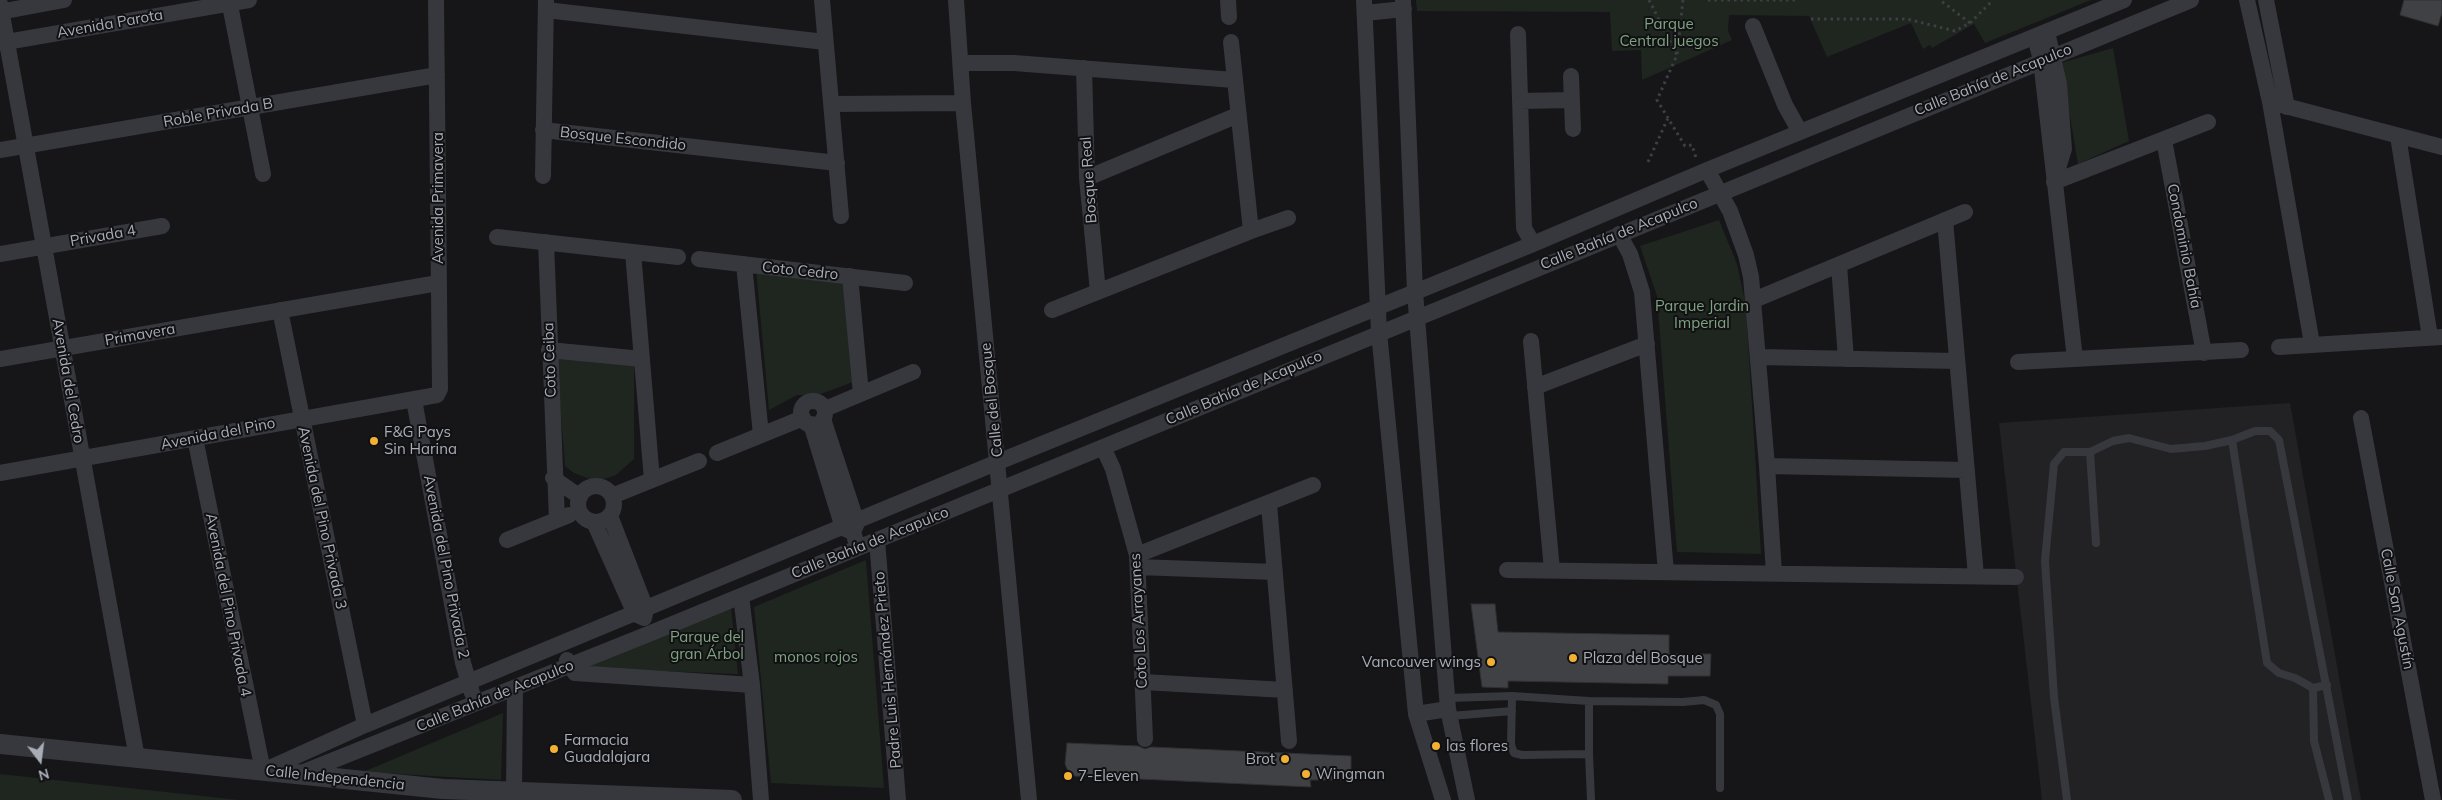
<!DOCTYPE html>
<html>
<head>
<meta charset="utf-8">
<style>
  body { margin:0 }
  #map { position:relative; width:2442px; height:800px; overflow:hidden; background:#161618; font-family:Mulish,sans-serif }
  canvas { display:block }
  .north { position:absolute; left:15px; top:735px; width:50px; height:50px; -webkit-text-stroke:4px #111113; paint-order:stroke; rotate:165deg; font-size:14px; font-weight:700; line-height:20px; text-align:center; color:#a8adb8 }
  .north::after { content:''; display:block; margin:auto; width:18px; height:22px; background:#a8adb8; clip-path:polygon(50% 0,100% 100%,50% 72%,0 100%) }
</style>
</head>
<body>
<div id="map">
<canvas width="2442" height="800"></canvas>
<div class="north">N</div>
</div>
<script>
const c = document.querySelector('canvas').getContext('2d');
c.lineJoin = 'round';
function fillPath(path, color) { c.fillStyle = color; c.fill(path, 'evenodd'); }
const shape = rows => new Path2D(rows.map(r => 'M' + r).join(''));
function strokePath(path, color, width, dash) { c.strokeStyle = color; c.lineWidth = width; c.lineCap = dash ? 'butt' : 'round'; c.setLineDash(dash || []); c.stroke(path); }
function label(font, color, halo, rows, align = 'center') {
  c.font = font + ' Mulish,sans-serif'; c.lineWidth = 4; c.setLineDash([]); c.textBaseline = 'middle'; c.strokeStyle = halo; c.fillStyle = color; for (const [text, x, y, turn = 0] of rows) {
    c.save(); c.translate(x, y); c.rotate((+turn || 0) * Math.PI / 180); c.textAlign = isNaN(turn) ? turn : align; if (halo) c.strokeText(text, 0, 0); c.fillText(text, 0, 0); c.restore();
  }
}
fillPath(shape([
  [2290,403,2361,800,2042,800,1999,423]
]), '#222225');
fillPath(shape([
  [1416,0,2091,0,1985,43,1974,24,1932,48,1930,45,1923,49,1911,23,1827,57,1809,16,1729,15,1728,31,1732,40,1642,80,1641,50,1612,51,1610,12,1417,11],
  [2113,48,2129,141,2078,164,2061,63],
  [1719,220,1737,264,1746,306,1761,554,1677,552,1657,296,1640,246],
  [756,269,845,274,853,382,818,395,797,395,769,410],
  [556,354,634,360,634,459,616,475,604,479,590,479,574,473,565,466],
  [866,560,884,788,771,783,754,607],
  [731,607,738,674,582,668],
  [503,713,501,780,363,772],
  [0,774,239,800,0,800]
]), '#1e261f');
const building = shape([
  [2404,0,2442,0,2442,13,2438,26,2400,15,2404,0],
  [1471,604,1495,604,1498,632,1669,635,1669,654,1711,654,1710,676,1668,676,1668,684,1508,681,1508,688,1482,687,1471,604],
  [1067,743,1138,746,1145,749,1151,747,1351,756,1351,780,1310,780,1311,787,1074,776,1068,771,1065,764,1067,743]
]);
fillPath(building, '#404145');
strokePath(building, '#303034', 1);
strokePath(shape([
  [1649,0,1677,55],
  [1683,0,1677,55,1657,100,1685,146,1692,145,1696,158],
  [1708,0,1797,0],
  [1811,19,1907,19,1955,31,1970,23,1940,0],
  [1970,23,1993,0],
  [1648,162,1668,118]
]), '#3d3f44', 3, [2.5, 4]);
strokePath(shape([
  [2232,440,2267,663,2279,673,2295,678,2313,688,2327,685],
  [2096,543,2090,452,2113,441,2129,438,2171,449,2205,446,2232,440,2255,431,2270,431,2279,440,2348,800],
  [2313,688,2314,741,2329,800],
  [1448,698,1512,696],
  [1589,701,1589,754,1522,755,1514,753,1511,745,1512,696,1589,701,1683,702,1704,700,1716,705,1720,714,1720,788],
  [1450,716,1512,711],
  [1589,754,1591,800],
  [2067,800,2054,697,2045,561,2054,464,2064,452,2090,452]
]), '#37383d', 8);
strokePath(shape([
  [229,0,263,174],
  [822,0,841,216],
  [956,0,963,103,1029,800],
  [1228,0,1229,17],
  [1364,0,1379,332,1416,714,1443,800],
  [1403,0,1415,292,1448,709,1467,800],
  [2247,0,2270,102,2312,344],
  [2266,0,2287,107],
  [0,4,137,758],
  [546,10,825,42],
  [0,12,64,0],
  [1365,13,1404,9],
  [1753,26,1785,105,1800,132],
  [2047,32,2059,84,2064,149,2056,175],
  [1518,34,1524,228,1533,244],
  [2035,37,2041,60,2075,359],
  [1231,42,1251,231],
  [0,43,249,0],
  [961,63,1014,63,1234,80],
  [1084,68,1087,178,1098,292],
  [1571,76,1573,129],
  [1520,101,1572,100],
  [2270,102,2442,147],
  [832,104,963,103],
  [543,130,837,163],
  [2398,136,2430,337],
  [2164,140,2204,353],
  [0,150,437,75],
  [1707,170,1730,211,1746,255,1751,277,1767,466,1774,573],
  [543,176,546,0],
  [1087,178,1238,115],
  [2054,182,2208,122],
  [1945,220,1976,576],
  [1619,234,1630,254,1642,292,1666,572],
  [497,237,678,257],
  [546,242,557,520],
  [633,252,652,480],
  [0,254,162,226],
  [699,259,905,283],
  [744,264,761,435],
  [1839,265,1846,359],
  [850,276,861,394],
  [1754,300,1965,212],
  [280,310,365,725],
  [1052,310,1251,231,1288,218],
  [1531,341,1552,570],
  [2279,347,2442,337],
  [549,350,642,359],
  [1759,357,1957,361],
  [0,359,438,283],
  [2018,362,2241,350],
  [1535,387,1647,344],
  [414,400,463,663,472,693],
  '801 413a12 12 0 1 1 24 0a12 12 0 1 1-24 0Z',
  [825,409,913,372],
  [2361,418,2433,800],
  [823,419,857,523,853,532,858,548],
  [811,424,843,528,853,532],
  [195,438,263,771,365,725,998,462,1533,244,1707,170,2124,0],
  [1103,447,1113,469,1137,555,1145,739],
  [717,453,803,418],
  [1767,466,1967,470],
  [0,473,437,395,440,389,436,0],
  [553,478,580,497],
  '578 504a18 18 0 1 1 36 0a18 18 0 1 1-36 0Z',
  [612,496,699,461],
  [1269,504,1289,741],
  [610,516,646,609,644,618],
  [594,522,635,614,644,618],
  [507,540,569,515],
  [877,540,898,800],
  [1137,555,1313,485],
  [1138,567,1275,572],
  [1507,570,2016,577],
  [741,596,752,685,761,800],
  [567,660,575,673,752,685],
  [1143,682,1285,690],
  [1416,714,1448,709],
  [299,774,651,633,2191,0],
  [514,792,515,688]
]), '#37383d', 16);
strokePath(shape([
  [0,744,443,789,732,800]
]), '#37383d', 20);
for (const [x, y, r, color] of [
  [374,441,5,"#f2b134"],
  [1573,658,5,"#f2b134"],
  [1491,662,5,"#f2b134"],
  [1436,746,5,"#f2b134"],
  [554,749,5,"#f2b134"],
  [1285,759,5,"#f2b134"],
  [1306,774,5,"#f2b134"],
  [1068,776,5,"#f2b134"]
]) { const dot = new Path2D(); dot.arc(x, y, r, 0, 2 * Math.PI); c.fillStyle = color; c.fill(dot); strokePath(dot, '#111113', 2); }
label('15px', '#a8adb8', '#111113', [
  ["Avenida Parota",110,24,-10],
  ["Calle Bahía de Acapulco",1993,80,-22],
  ["Roble Privada B",218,113,-10],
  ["Bosque Escondido",623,139,6],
  ["Bosque Real",1089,180,-94],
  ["Avenida Primavera",438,198,-90],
  ["Calle Bahía de Acapulco",1619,234,-22],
  ["Privada 4",103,236,-10],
  ["Condominio Bahía",2184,246,79],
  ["Coto Cedro",800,271,6],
  ["Primavera",140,335,-10],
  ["Coto Ceiba",550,360,-92],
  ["Avenida del Cedro",68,381,80],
  ["Calle Bahía de Acapulco",1244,388,-23],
  ["Calle del Bosque",992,400,-96],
  ["Avenida del Pino",218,434,-11],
  ["Avenida del Pino Privada 3",322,518,78],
  ["Calle Bahía de Acapulco",870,543,-22],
  ["Avenida del Pino Privada 2",446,567,79],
  ["Avenida del Pino Privada 4",228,605,79],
  ["Calle San Agustín",2397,609,79],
  ["Coto Los Arrayanes",1139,621,-93],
  ["Padre Luis Hernández Prieto",888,670,-95],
  ["Calle Bahía de Acapulco",495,696,-22],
  ["Calle Independencia",335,778,6]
]);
label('15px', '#7fa381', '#111113', [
  ["Parque",1669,24],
  ["Central juegos",1669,41],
  ["Parque Jardin",1702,306],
  ["Imperial",1702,323],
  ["Parque del",707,637],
  ["gran Árbol",707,654],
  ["monos rojos",816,657]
]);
label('15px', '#a8adb8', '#111113', [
  ["F&G Pays",384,432],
  ["Sin Harina",384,449],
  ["Plaza del Bosque",1583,658],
  ["Vancouver wings",1481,662,"right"],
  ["Farmacia",564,740],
  ["Guadalajara",564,757],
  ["las flores",1446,746],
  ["Brot",1275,759,"right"],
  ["Wingman",1316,774],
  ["7-Eleven",1078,776]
], 'left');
</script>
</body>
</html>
